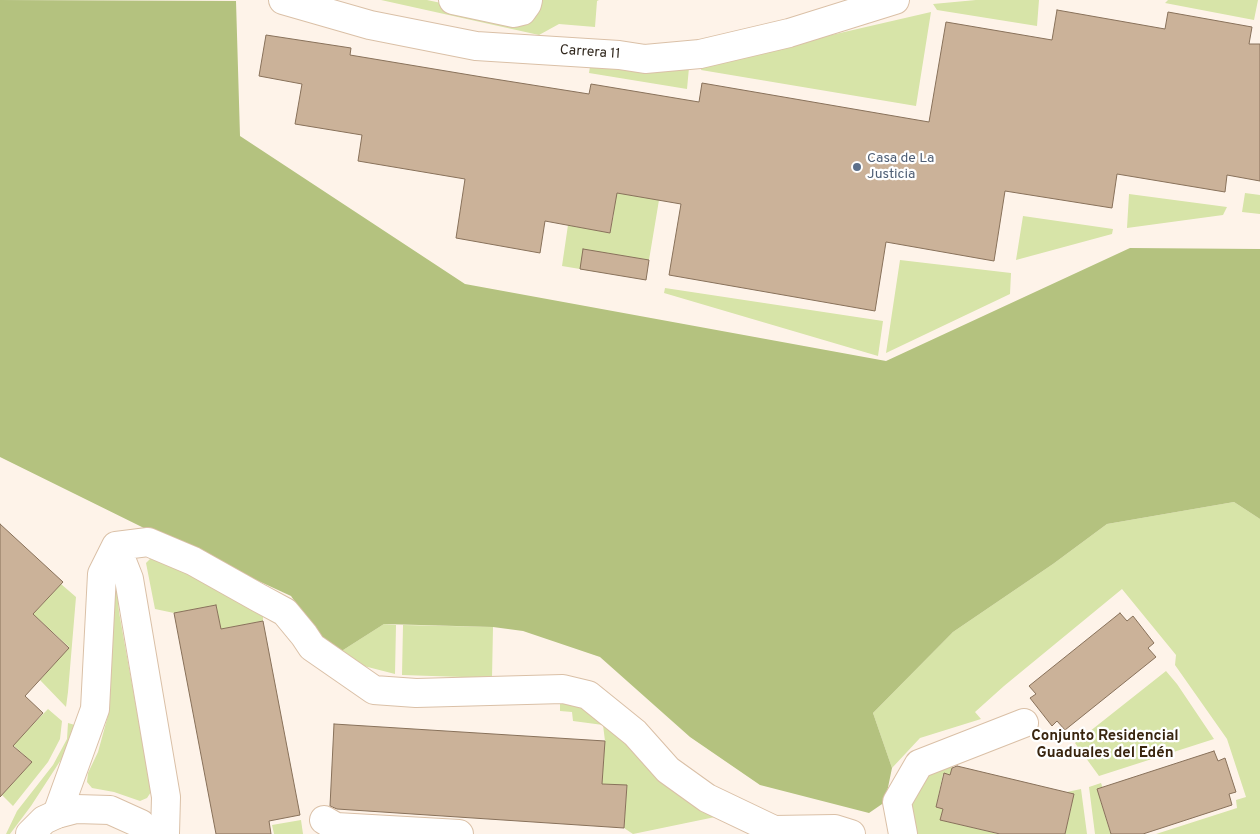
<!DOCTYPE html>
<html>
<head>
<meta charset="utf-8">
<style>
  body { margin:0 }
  canvas { display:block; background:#fef3e9 }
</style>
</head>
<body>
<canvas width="1260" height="834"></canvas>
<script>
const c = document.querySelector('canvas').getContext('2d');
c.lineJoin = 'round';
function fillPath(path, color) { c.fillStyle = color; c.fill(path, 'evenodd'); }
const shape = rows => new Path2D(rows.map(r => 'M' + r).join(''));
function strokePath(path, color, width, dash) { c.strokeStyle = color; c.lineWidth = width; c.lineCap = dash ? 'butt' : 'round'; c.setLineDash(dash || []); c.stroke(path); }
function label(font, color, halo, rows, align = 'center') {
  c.font = font + ' Overpass,sans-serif'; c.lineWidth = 4.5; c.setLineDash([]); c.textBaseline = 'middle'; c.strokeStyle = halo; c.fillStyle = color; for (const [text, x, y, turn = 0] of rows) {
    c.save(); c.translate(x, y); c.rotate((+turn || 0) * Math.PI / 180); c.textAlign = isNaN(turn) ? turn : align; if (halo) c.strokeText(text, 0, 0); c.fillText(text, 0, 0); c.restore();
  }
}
fillPath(shape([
  [381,0,427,0,530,22,534,0,599,0,597,1,595,27,559,24,539,35],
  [976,0,1039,0,1037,26,937,10,933,4],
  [1168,0,1258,0,1254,20,1165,3],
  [931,12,916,106,701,70,703,60,827,36],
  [690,57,687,89,589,73,591,60],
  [575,185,659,200,649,260,607,253,604,273,562,266,568,225,610,233,614,213],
  [1245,193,1260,195,1260,214,1242,212],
  [1129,194,1227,207,1223,215,1127,228],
  [1023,216,1113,229,1112,234,1016,260],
  [900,260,1011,273,1010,294,886,353],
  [665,288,883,321,878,356,664,293],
  [1234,502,1260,519,1260,834,1156,834,1237,808,1236,800,1246,797,1227,739,1175,665,1176,655,1122,589,1004,686,975,712,981,719,920,738,892,768,873,713,953,632,1053,564,1107,524],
  [154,555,263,613,263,621,221,629,216,605,174,613,155,609,146,563],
  [116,581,119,612,150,785,151,792,147,798,140,801,114,792,92,788,87,782,88,773,98,752,109,712,111,604],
  [61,584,76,597,68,692,66,707,40,680,69,647,33,614],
  [384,624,396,625,395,674,356,664,340,652],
  [403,625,493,627,492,678,402,675],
  [1166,671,1177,684,1214,739,1099,776,1075,743],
  [560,701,580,703,720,816,633,834,624,828,627,786,602,784,605,741,603,725,573,721,572,712,560,711],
  [48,709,62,721,60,739,48,762,13,806,2,795,32,762,13,745],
  [68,723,75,725,66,752,31,806,10,834,6,834,17,811,53,765,67,739],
  [953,765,950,775,943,774,936,807,943,809,940,820,999,834,914,834,911,804,927,776],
  [1101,783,1106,797,1100,799,1110,832,1119,834,1095,834,1089,787],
  [1081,789,1087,834,1065,834,1072,804,1065,802,1067,792],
  [301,820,303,834,274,834,272,825]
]), '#d7e4a8');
fillPath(shape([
  [0,0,236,1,240,136,465,284,886,361,1130,248,1260,249,1260,519,1234,502,1107,524,1053,564,953,632,873,713,892,768,885,802,869,813,760,785,690,737,600,657,523,631,493,627,384,624,340,652,315,631,291,596,148,530,0,457]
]), '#b4c27f');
const building = shape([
  [1057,10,1165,29,1168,12,1252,27,1249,44,1260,44,1260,181,1227,175,1225,192,1117,174,1112,208,1005,191,994,261,886,242,875,311,669,275,681,204,617,193,610,233,545,221,540,253,456,238,465,179,358,161,362,135,295,124,302,84,259,76,266,35,351,48,350,55,482,77,589,94,591,84,699,102,702,83,929,122,946,22,1052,40,1057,10],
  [583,249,649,260,646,280,580,269,583,249],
  [0,524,63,582,33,614,69,648,25,696,43,713,13,746,32,762,0,797,0,524],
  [216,605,221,629,263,621,300,815,269,821,271,834,216,834,174,613,216,605],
  [1120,613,1127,621,1133,616,1154,643,1148,648,1156,657,1065,730,1057,721,1052,726,1030,698,1036,694,1029,686,1120,613],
  [334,724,605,741,602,784,627,785,624,828,337,809,330,806,334,724],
  [1214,751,1218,761,1225,758,1236,792,1229,794,1232,805,1143,834,1111,834,1097,789,1214,751],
  [957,766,1074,794,1065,834,1000,834,940,820,943,809,936,807,944,773,950,775,952,768,957,766]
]);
fillPath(building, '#cbb299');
strokePath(building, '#88715a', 1);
const street = shape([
  [283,0,370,25,476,46,619,55,645,59,700,54,789,33,895,0],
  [453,0,514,13,522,11,527,4,528,0],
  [116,546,148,542,193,561,259,598,285,612,304,635,312,647,374,690,416,693,563,689,588,695,635,733,668,770,707,798,774,830,835,829,851,834],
  [116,546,129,579,166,797,165,834],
  [57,814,95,709,102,574,116,546],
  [324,820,336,827,459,834],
  [903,834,897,802,919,764,1024,723]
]);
const secondary = shape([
  [30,834,44,820,57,814,76,809,110,810,141,824,150,834]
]);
strokePath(street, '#dac0a7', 30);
strokePath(secondary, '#dac0a7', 30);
strokePath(street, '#fff', 28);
strokePath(secondary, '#fff', 28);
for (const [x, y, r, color] of [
  [857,167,5,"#5c6f8a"]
]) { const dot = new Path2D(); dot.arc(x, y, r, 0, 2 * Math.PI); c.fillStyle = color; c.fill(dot); strokePath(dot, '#fff', 2); }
label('14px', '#30271d', '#fff', [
  ["Carrera 11",590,53,4]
]);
label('14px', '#4e5e75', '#fff', [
  ["Casa de La",867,159],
  ["Justicia",867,175]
], 'left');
label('bold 15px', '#39250f', '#fff', [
  ["Conjunto Residencial",1105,737],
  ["Guaduales del Edén",1105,754]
]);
</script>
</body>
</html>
